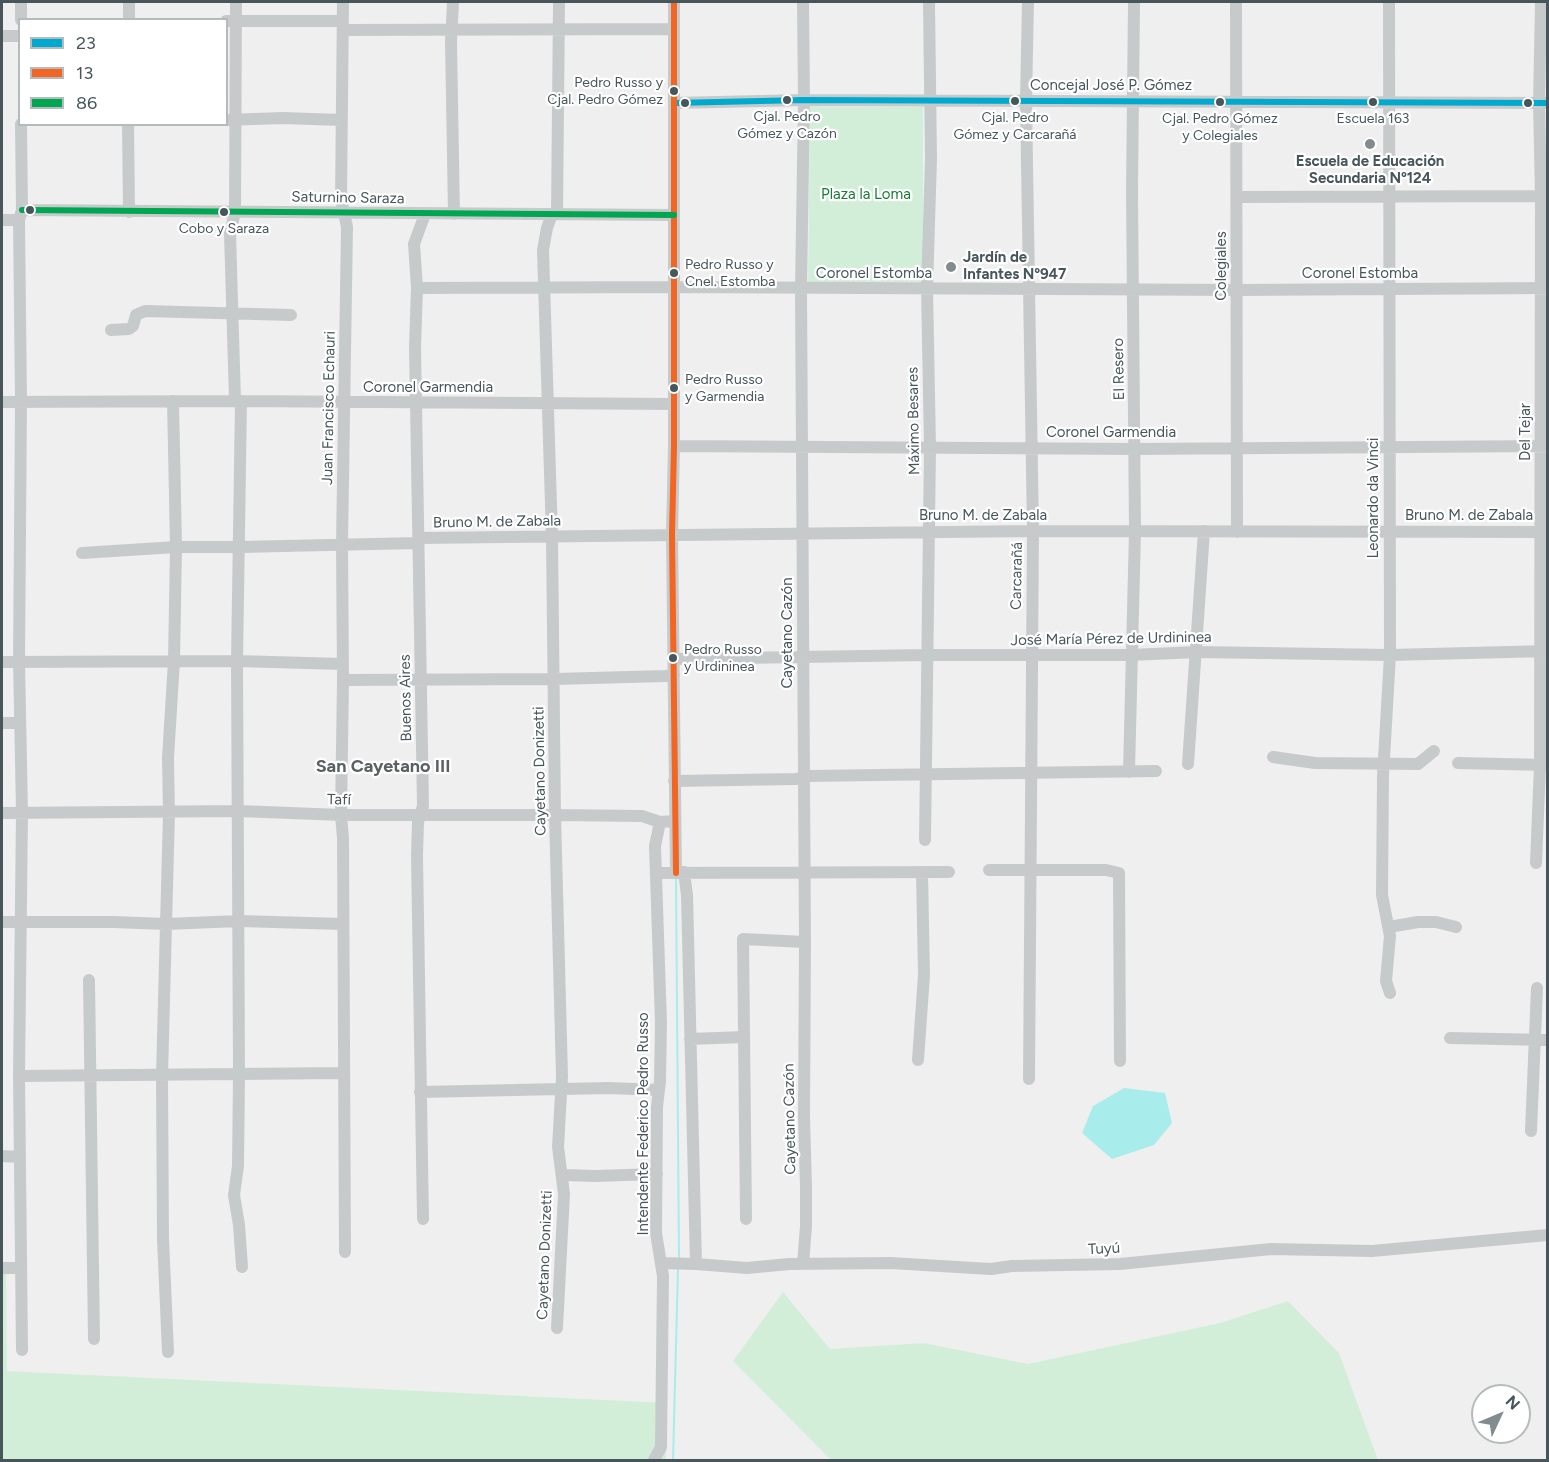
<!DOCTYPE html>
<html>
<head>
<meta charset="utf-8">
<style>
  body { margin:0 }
  #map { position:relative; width:1549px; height:1462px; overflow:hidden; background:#f0efef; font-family:Figtree,sans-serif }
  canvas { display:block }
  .frame { position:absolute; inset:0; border:3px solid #46565b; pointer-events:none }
  .legend { position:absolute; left:18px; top:18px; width:210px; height:108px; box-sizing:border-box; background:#fff; border:2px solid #b5bbbd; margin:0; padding:8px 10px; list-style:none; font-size:18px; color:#46565b }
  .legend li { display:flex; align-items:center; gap:12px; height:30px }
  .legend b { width:30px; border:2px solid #b5bbbd }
  .north { position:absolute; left:1471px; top:1384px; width:60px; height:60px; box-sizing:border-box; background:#fff; border:2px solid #b5bbbd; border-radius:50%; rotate:46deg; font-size:16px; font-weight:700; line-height:24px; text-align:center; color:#46565b }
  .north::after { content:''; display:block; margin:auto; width:21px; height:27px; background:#828c8f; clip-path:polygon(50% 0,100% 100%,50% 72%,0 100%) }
</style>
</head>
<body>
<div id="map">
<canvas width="1549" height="1462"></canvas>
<div class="frame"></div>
<ul class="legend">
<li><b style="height:8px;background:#00a9ce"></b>23</li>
<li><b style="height:8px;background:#f26522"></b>13</li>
<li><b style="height:8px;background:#00a651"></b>86</li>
</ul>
<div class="north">N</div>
</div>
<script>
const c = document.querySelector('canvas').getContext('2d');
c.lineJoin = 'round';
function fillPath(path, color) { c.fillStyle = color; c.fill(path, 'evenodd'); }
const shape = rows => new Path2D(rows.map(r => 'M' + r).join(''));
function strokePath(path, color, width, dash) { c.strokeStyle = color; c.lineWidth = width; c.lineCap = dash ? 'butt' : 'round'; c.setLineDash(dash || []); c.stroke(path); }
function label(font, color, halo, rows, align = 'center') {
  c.font = font + ' Figtree,sans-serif'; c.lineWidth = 4.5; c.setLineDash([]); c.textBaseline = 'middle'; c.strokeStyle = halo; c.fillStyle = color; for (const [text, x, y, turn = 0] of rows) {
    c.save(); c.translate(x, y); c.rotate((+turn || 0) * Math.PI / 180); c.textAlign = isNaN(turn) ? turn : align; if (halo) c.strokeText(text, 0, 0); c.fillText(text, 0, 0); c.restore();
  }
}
fillPath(shape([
  [810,107,923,107,923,282,808,283],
  [2,1273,6,1273,7,1371,667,1403,666,1460,2,1460],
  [783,1292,830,1349,924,1343,1028,1364,1220,1323,1288,1301,1339,1353,1378,1460,831,1460,733,1361]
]), '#d3eed8');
fillPath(shape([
  [1124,1088,1165,1093,1172,1123,1154,1145,1112,1159,1082,1133,1093,1106]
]), '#a9ecec');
strokePath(shape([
  [676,879,679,1260],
  [673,1460,678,1269]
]), '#a9ecec', 2);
strokePath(shape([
  [129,2,129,20],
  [343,2,341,199,347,227,342,544,343,680,341,815,343,838,345,1252],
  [453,2,451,42,454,214],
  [674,2,674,446,672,534,676,873],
  [1028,2,1026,101,1033,531,1029,1079],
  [1236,2,1237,532],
  [1389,2,1390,655,1383,776,1382,895,1390,936,1386,981,1390,993],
  [21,20,21,2],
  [226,21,343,21],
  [344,30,673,29],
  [2,36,20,36],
  [674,103,804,100,1548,103],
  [226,120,283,118,341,120],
  [21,124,22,210,19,220,21,402,19,661,22,812,19,1076,22,1350],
  [128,124,129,212],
  [1237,197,1541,196],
  [22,210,674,215],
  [552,214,547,228,543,250,552,537,555,815,562,1076,558,1147,564,1194,557,1328],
  [557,214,559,2],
  [2,220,19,220],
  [417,288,675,287,1237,290,1548,288],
  [111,330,129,329,133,326,136,315,145,311,291,315],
  [235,401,230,233,235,212,236,2],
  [241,401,237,661,239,1074,238,1166,234,1195,239,1225,242,1267],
  [2,402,235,401,674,404],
  [674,446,1135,449,1548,446],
  [419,538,1033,531,1548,532],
  [82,553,176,547,240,547,418,543],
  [674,659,927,655,1131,655,1197,652,1390,655,1548,651],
  [2,662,237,661,343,664],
  [343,680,554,679,666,676,674,675],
  [2,723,20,723],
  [1273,757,1315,763,1418,764,1434,751],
  [1458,763,1547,765],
  [1188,764,1204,531],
  [1129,772,1135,531,1132,191,1134,2],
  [674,781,796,779,808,776,1156,771],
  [2,813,239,811,341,815,555,815,642,816,660,822,675,821],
  [925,840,930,447,927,288,931,159,929,2],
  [1536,863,1540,765,1541,196,1539,103,1541,2],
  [989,870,1106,870,1119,873,1120,1061],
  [684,872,687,895,696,1264],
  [657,873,949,872],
  [2,922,113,922,166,924,239,921,343,924],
  [1389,927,1418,922,1436,922,1456,927],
  [89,980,94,1339],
  [1450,1038,1548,1040],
  [690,1039,744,1037],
  [918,1060,924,975,922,873],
  [19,1076,344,1073],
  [420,1092,609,1088,659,1090],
  [1531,1131,1537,988],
  [2,1156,20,1157],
  [563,1175,595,1176,657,1174],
  [423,1219,417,856,418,822,423,806,415,347,417,288,414,244,425,214],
  [746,1219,743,939,805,942],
  [661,1263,696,1264,747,1268,789,1264,890,1263,991,1269,1012,1266,1120,1264,1271,1249,1372,1251,1548,1235],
  [803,1264,806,1226,806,1187,804,1117,805,942,801,289,804,100,803,2],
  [2,1268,21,1268],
  [168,1352,163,1239,162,1075,169,813,168,758,174,661,176,547,173,401],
  [654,1460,661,1447,663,1276,656,1233,657,1107,660,1081,661,1023,655,846,660,822]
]), '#c7cacb', 12);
strokePath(shape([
  [674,103,804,100,1548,103]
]), '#00a9ce', 6);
strokePath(shape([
  [674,2,674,446,672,534,676,873]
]), '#f26522', 6);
strokePath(shape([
  [22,210,674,215]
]), '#00a651', 6);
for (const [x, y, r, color] of [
  [674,91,5,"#46565b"],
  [787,100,5,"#46565b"],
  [1015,101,5,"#46565b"],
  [1220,102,5,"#46565b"],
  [1373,102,5,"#46565b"],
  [685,103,5,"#46565b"],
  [1528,103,5,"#46565b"],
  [1370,144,6,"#828c8f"],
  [30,210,5,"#46565b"],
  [224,212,5,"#46565b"],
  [951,267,6,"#828c8f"],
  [674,273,5,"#46565b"],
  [674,388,5,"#46565b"],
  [673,658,5,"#46565b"]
]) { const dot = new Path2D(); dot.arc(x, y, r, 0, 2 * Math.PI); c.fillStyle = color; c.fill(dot); strokePath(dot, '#fff', 2); }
label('14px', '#46565b', '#fff', [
  ["Pedro Russo y",663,83,"right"],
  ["Cjal. Pedro Gómez",663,100,"right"],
  ["Cjal. Pedro",787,117],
  ["Gómez y Cazón",787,134],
  ["Cjal. Pedro",1015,118],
  ["Gómez y Carcarañá",1015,135],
  ["Cjal. Pedro Gómez",1220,119],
  ["y Colegiales",1220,136],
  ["Escuela 163",1373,119],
  ["Cobo y Saraza",224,229],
  ["Pedro Russo y",685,265,"left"],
  ["Cnel. Estomba",685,282,"left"],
  ["Pedro Russo",685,380,"left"],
  ["y Garmendia",685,397,"left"],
  ["Pedro Russo",684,650,"left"],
  ["y Urdininea",684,667,"left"]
]);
label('15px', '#46565b', '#fff', [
  ["Concejal José P. Gómez",1111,86],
  ["Saturnino Saraza",348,198,1],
  ["Colegiales",1222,266,-90],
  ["Coronel Estomba",874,274],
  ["Coronel Estomba",1360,274],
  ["El Resero",1119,369,-91],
  ["Coronel Garmendia",428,388],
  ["Juan Francisco Echauri",329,408,-89],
  ["Máximo Besares",914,421,-91],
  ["Del Tejar",1526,432,-90],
  ["Coronel Garmendia",1111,433],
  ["Leonardo da Vinci",1374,498,-90],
  ["Bruno M. de Zabala",983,516],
  ["Bruno M. de Zabala",1469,516],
  ["Bruno M. de Zabala",497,522,-1],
  ["Carcarañá",1017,576,-89],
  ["Cayetano Cazón",788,633,-90],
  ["José María Pérez de Urdininea",1111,639,-1],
  ["Buenos Aires",406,698,-91],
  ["Cayetano Donizetti",540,771,-91],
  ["Tafí",339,800,1],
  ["Cayetano Cazón",790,1119,-91],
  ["Intendente Federico Pedro Russo",644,1124,-90],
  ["Tuyú",1104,1249,-3],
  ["Cayetano Donizetti",545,1255,-88]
]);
label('bold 15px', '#46565b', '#fff', [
  ["Escuela de Educación",1370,162],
  ["Secundaria Nº124",1370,179],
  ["Jardín de",963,258,"left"],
  ["Infantes Nº947",963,275,"left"]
]);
label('15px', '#177d35', '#fff', [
  ["Plaza la Loma",866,195]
]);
label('bold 18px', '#5b6063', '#fff', [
  ["San Cayetano III",383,767]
]);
</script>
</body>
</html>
